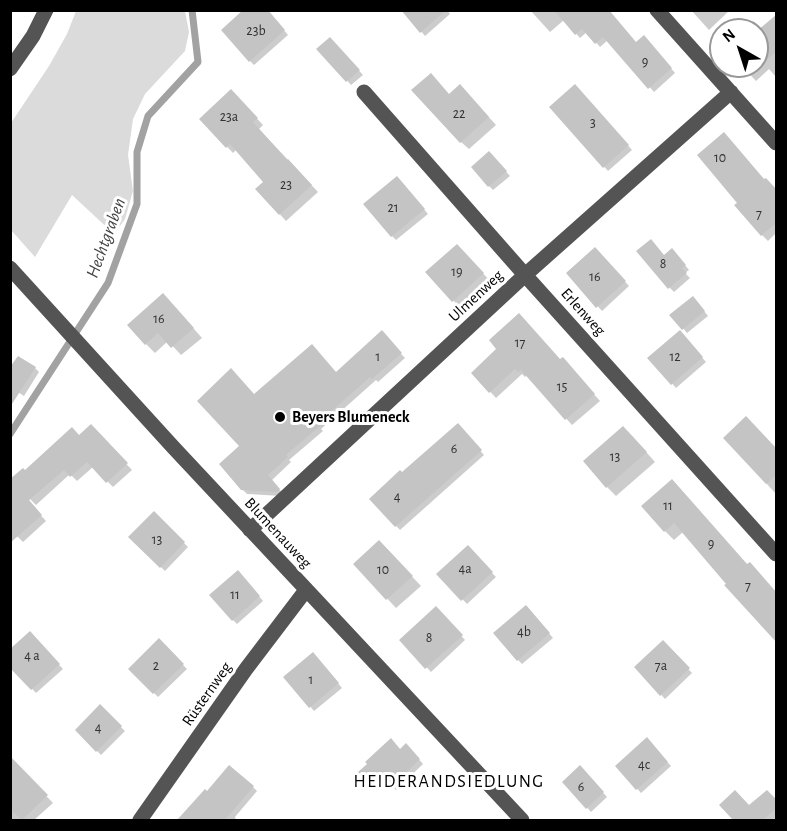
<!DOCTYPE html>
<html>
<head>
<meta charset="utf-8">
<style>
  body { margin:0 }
  #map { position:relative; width:787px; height:831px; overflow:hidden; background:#fff; font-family:"Alegreya Sans",sans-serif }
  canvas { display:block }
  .frame { position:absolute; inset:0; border:12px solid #000; pointer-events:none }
  .north { position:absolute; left:709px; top:18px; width:60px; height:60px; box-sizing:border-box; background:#fff; border:2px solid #999; border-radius:50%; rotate:321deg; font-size:16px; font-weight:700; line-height:24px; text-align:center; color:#000 }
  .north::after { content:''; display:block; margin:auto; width:21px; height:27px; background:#000; clip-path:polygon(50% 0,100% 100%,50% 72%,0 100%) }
</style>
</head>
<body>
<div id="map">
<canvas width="787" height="831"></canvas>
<div class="frame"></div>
<div class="north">N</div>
</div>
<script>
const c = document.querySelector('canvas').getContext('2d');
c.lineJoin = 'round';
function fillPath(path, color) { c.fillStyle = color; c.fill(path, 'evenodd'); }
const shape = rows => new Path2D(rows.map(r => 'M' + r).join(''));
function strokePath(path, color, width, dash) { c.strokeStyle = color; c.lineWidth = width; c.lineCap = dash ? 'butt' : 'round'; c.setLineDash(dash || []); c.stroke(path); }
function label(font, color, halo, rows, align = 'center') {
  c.font = font + ' "Alegreya Sans",sans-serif'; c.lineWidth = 6; c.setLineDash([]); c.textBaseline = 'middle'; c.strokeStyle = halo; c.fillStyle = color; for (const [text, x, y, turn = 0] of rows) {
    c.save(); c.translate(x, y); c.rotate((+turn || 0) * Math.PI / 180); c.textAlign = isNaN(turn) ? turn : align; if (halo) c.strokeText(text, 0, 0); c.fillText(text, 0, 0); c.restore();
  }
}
fillPath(shape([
  [76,11,185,11,189,32,185,51,145,94,133,119,128,155,133,191,125,219,114,234,72,195,35,257,11,230,11,123,49,66,67,34]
]), '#dbdbdb');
fillPath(shape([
  [267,10,288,35,254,65,250,61],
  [403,10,447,10,450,14,425,36],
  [530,10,556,10,636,44,648,41,675,73,654,92,608,40,600,47,587,32,580,38,564,20,550,32],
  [691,10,730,10,709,30],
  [770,21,776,28,776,77,769,69,756,81,742,66,757,66,757,33],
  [330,39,363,75,351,85,319,49],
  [575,86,632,150,608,171,551,107],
  [231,91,263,125,259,129,318,192,286,221,257,189,265,182,237,149,233,153,201,119],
  [468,94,496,125,469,149,461,142,450,95],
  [493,157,510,176,493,190,489,186],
  [765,181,776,191,776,233,768,241,762,235],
  [401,182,428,214,396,240,392,236],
  [595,249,629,286,602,311,568,274],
  [676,254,689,270,685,273,690,278,674,292,670,288,665,256],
  [466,255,492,283,462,310,428,272],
  [697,302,708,316,687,333,672,315],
  [172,304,202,338,181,355,168,341,155,353,146,344],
  [381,333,405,358,378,382,376,380,321,429,323,431,289,460,291,462,272,480,283,494,282,496,247,494,242,489,241,446,254,396,336,373],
  [684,336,706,362,676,388,650,358],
  [561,361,568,365,600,401,572,425,527,375,525,377,522,374,496,398,473,373],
  [35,368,39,372,24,396,10,387],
  [458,425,484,455,400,530,371,499,402,474],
  [91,426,132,470,113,487,93,467,77,481,70,474,36,505,30,499,28,501,46,521,23,542,10,529,10,496],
  [632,436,655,462,616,496,607,487],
  [725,438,776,451,776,494],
  [681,490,728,584,683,532,674,540,665,531],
  [154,513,188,547,165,571,130,537],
  [467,547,496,577,467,604,438,574],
  [388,551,421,586,396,608,355,564],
  [242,576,263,601,237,624,233,620],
  [436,608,465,640,431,672,401,640],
  [530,611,553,638,522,664,518,660],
  [30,633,63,669,36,693,10,665],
  [159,641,187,669,158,697,130,669],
  [663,642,692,673,665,699,636,667],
  [317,658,342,688,314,711,285,677],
  [100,707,125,731,101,755,77,730],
  [647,740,671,766,641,793,617,766],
  [410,749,423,764,396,790,386,779,375,789,360,772],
  [11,759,53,803,34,820,10,820],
  [580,767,607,797,591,812,564,782],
  [253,787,257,791,235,817,236,820,183,820,181,818,208,793],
  [776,801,776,818,773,820,736,820,721,805,750,807]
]), '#0003');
strokePath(shape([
  [10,434,108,283,137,204,137,152,148,116,198,62,192,10]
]), '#a2a2a2', 7);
fillPath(shape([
  [243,10,268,10,285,30,249,62,221,30],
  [401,10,446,10,420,33],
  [554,10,609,10,636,42,644,35,672,68,648,89,603,37,595,44,582,29,575,35],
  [777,14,777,51,757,68,757,31],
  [330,37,360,70,346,82,316,49],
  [431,73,449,94,460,84,489,117,460,143,411,90],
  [575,84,629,145,603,168,549,107],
  [231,89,258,118,253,122,287,160,288,159,312,185,279,215,255,189,263,182,230,144,226,148,199,119],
  [724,132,764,179,766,178,777,190,777,222,761,236,734,205,737,203,697,155],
  [489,151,507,171,488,187,471,167],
  [397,176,425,209,391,237,363,204],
  [651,239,664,255,672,248,686,265,682,268,687,273,668,289,636,251],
  [457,244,484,273,452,302,425,272],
  [595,247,626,281,596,308,566,273],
  [163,293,194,328,171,348,158,333,145,345,127,325],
  [693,296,705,311,682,330,669,315],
  [519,313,560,359,563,357,595,394,565,420,521,370,518,372,515,369,489,393,471,373,496,349,489,340],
  [382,330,402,353,372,379,370,377,318,423,320,426,286,455,288,457,268,475,280,489,277,492,241,490,219,464,239,446,197,401,231,368,254,394,312,344,336,372],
  [680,330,703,357,671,385,647,358],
  [18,356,36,367,10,407,10,367],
  [746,416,777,449,777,475,766,484,723,438],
  [458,423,482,450,395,527,369,499,400,470,402,472],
  [91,424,128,463,106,483,87,462,70,477,64,470,29,500,42,515,10,543,10,479,23,468,25,470,72,427,79,435],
  [623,426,647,452,606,488,583,461],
  [672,479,747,564,750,562,777,593,777,643,724,585,726,584,674,523,664,532,641,506],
  [154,511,185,542,160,568,128,537],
  [379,540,413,576,386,600,353,564],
  [468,545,493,572,461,601,436,574],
  [238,570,260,596,232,621,209,595],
  [526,605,550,633,517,661,493,633],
  [436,606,463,635,425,669,399,640],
  [30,631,60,664,31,690,10,668,10,649],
  [159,638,184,664,153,694,128,669],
  [663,640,690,668,660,696,634,667],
  [313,652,339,683,309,708,283,677],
  [100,704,122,726,96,752,75,730],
  [647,737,668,762,636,790,615,766],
  [391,738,400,749,406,743,420,759,391,787,381,776,370,786,358,772,367,764,365,762],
  [10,756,48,795,22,820,10,809],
  [229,765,254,786,225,820,177,820,205,789,207,791],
  [580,765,604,792,586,809,562,782],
  [735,790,749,805,767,790,777,800,777,808,763,820,733,820,719,805]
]), '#c4c4c4');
strokePath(shape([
  [657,10,776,143],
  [10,69,33,36,46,10],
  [364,92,525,275,776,554],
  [10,268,173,447,522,820],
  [250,530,525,275,731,92],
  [140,820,246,669,306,590]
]), '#545454', 15);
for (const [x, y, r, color] of [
  [280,417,6,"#000"]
]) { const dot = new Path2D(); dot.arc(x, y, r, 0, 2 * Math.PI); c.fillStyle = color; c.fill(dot); strokePath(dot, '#fff', 2); }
label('14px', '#313131', null, [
  ["23b",256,31],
  ["9",645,62],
  ["22",459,114],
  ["23a",229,117],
  ["3",593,123],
  ["10",720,158],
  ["23",286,185],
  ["21",393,208],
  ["7",759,214],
  ["8",663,264],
  ["19",457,272],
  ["16",595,277],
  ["16",159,319],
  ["17",520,343],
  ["1",378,357],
  ["12",675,357],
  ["15",562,387],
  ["6",454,449],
  ["13",615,457],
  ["4",397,497],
  ["11",668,506],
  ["13",157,540],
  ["9",711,544],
  ["4a",465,569],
  ["10",383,570],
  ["7",748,586],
  ["11",235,595],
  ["4b",524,632],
  ["8",429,638],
  ["4 a",32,656],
  ["2",156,666],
  ["7a",661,666],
  ["1",311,680],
  ["4",98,728],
  ["4c",644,765],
  ["6",581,787]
]);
label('16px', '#000', '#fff', [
  ["Ulmenweg",476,296,-43],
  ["Erlenweg",583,312,48],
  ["Blumenauweg",278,533,47],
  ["Rüsternweg",207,694,-55]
]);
label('bold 16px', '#000', '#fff', [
  ["Beyers Blumeneck",292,417]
], 'left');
label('italic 18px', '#434343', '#fff', [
  ["Hechtgraben",106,238,-70]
]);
c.letterSpacing = '1.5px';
label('18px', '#000', '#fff', [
  ["HEIDERANDSIEDLUNG",449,782]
]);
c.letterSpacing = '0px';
</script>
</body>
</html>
